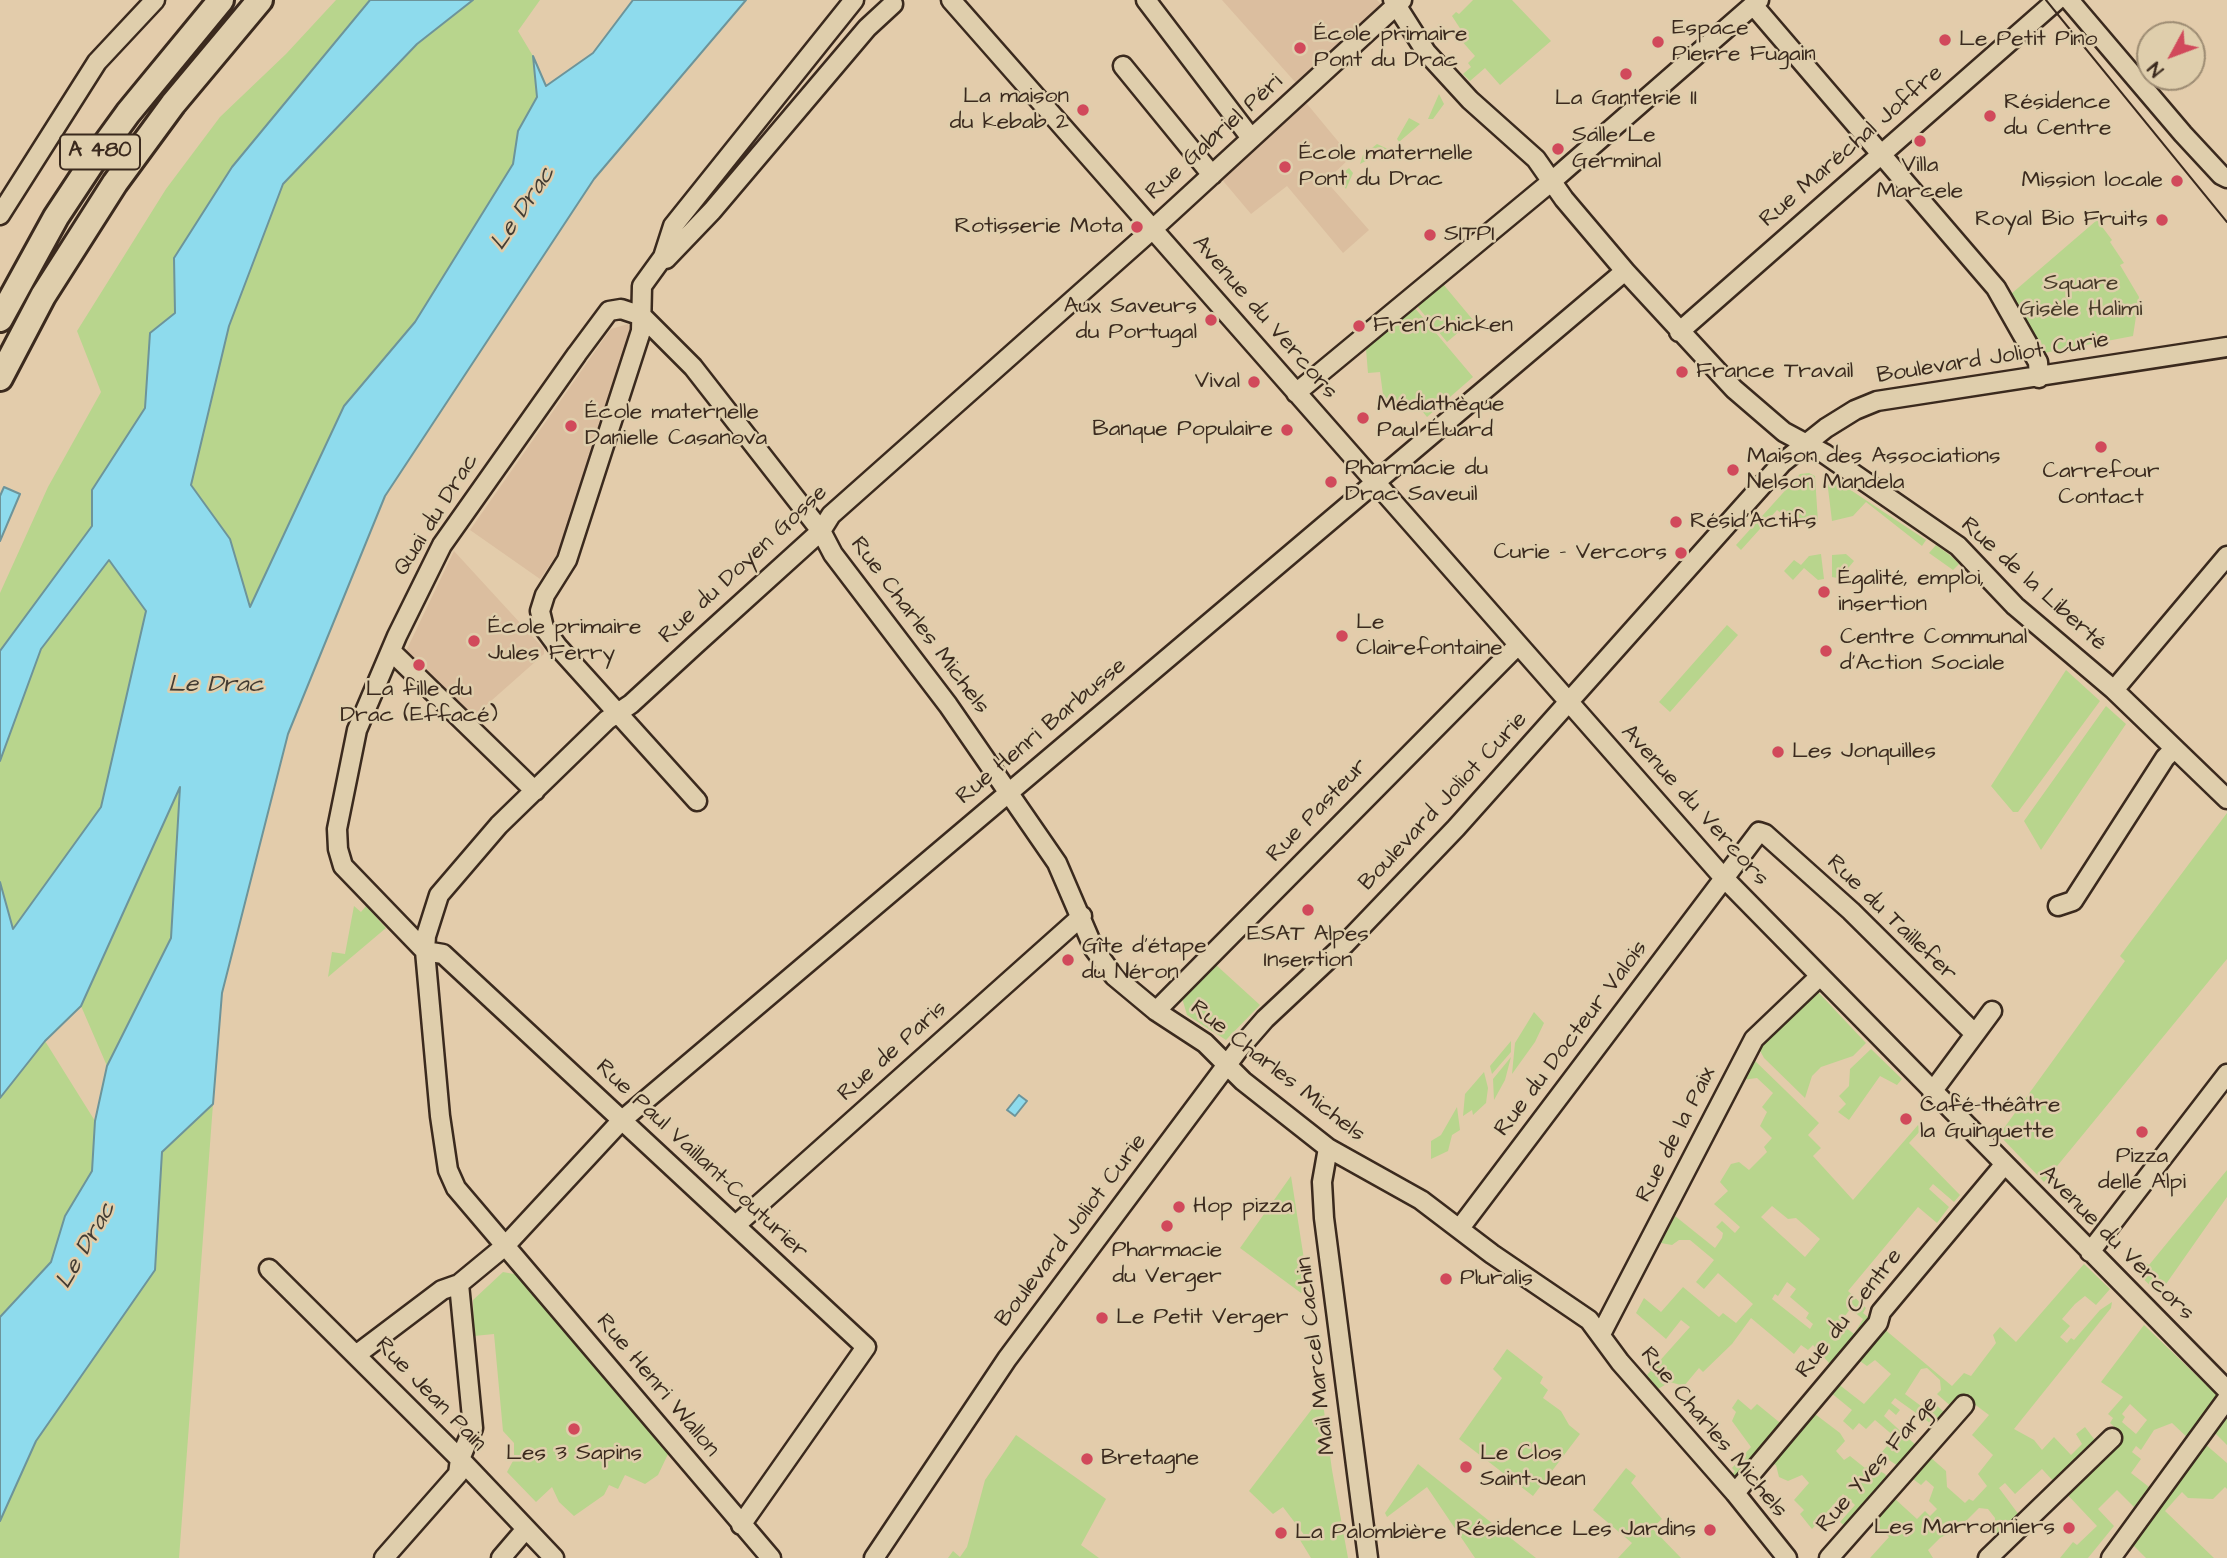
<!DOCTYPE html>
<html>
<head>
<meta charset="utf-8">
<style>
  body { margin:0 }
  #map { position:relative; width:2227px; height:1558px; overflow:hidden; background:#e3ccab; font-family:"Architects Daughter",sans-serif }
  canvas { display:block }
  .north { position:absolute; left:2136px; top:21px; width:70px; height:70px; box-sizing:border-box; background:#dfceac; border:2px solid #9d8c73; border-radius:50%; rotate:229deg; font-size:19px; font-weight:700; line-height:28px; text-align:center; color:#3b2a1e }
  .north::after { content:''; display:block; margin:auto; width:24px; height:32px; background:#d1495b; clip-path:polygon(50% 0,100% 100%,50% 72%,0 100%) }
</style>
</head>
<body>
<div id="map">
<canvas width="2227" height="1558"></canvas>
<div class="north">N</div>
</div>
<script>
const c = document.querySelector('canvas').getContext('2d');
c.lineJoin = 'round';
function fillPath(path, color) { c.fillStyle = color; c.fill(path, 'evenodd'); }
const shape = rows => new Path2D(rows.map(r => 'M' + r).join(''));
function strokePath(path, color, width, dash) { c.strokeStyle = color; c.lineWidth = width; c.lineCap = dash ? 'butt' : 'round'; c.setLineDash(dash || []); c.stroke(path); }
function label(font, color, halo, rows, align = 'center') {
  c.font = font + ' "Architects Daughter",sans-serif'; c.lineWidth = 5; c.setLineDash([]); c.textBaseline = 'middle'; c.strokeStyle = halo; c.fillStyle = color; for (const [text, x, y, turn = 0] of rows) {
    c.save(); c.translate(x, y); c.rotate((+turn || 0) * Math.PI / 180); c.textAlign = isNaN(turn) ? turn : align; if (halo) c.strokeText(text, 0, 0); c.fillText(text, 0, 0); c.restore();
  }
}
fillPath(shape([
  [1222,0,1377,0,1382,5,1296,83],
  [1303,99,1351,157,1326,181,1369,230,1343,253,1287,186,1251,214,1219,176],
  [628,324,630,330,562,547,540,579,470,530,605,337,611,329],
  [454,551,544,649,544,654,474,716,440,684,436,684,406,651]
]), '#dbbe9f');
fillPath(shape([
  [336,0,370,0,232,167,175,258,175,313,150,334,145,408,92,490,92,526,0,651,0,593,48,487,101,392,77,331,166,189,220,117,286,54],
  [473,0,540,0,518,31,533,56,537,97,518,131,513,164,415,322,344,406,250,608,230,539,191,486,229,326,282,184,417,44],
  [1473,0,1512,0,1551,41,1500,85,1485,68,1470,81,1463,74,1471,67,1468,63,1475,56,1460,39,1463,33,1452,16,1456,12,1459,14],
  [1439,94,1444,104,1433,119,1428,119],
  [1409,118,1420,124,1399,142,1397,139],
  [1377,144,1388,149,1360,164,1363,155],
  [1349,168,1353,173,1346,189,1337,178],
  [2097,220,2112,240,2110,242,2124,263,2120,265,2139,297,2133,336,2044,353,2011,294],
  [1443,284,1473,320,1447,342,1417,306],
  [1414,307,1473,377,1427,417,1413,400,1399,411,1383,395,1380,372,1368,373,1366,349],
  [1809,473,1815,476,1818,522,1791,521,1777,510,1741,550,1736,545,1800,474],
  [1831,477,1926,540,1922,546,1866,502,1853,516,1832,521,1827,480],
  [1936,545,1951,556,1959,564,1953,570,1929,553],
  [1821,554,1824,579,1818,580,1804,568,1793,580,1784,571,1794,560,1801,565,1809,556],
  [1846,554,1854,561,1844,573,1853,581,1832,577,1832,555],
  [109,559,146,611,101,807,13,930,0,882,0,761,41,649],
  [1727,625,1738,635,1670,712,1659,702],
  [2066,670,2100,701,2018,812,2013,812,1991,786],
  [2106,706,2126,724,2041,850,2024,821],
  [180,784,171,938,107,1066,81,1006],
  [2227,813,2227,959,2044,1182,1999,1135,2125,961,2120,956],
  [354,906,361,912,366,906,386,928,328,977,332,952,345,954],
  [1215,964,1260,1005,1226,1040,1187,1015,1182,998],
  [1817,991,1866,1043,1853,1056,1821,1067,1812,1076,1805,1098,1764,1058,1759,1049],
  [1534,1012,1544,1023,1535,1042,1512,1074,1515,1043],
  [45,1041,95,1121,92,1171,65,1216,51,1262,0,1317,0,1098],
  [1511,1041,1511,1052,1492,1074,1490,1066],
  [1871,1049,1902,1079,1897,1085,1880,1076,1849,1120,1838,1112,1846,1104,1839,1096,1849,1086,1850,1069],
  [1511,1057,1505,1080,1494,1100,1493,1079],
  [1751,1057,1819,1123,1808,1135,1821,1148,1813,1156,1853,1200,1918,1125,1922,1129,1909,1143,1960,1195,1954,1202,1933,1184,1929,1189,1949,1207,1937,1223,1918,1207,1848,1291,1866,1308,1863,1313,1874,1322,1840,1362,1835,1358,1830,1364,1813,1345,1808,1350,1801,1345,1794,1354,1751,1318,1732,1344,1703,1372,1699,1368,1684,1386,1670,1382,1658,1389,1647,1375,1690,1327,1681,1320,1666,1339,1636,1313,1644,1298,1661,1312,1683,1287,1719,1317,1723,1313,1736,1323,1753,1304,1718,1273,1704,1289,1696,1282,1714,1260,1690,1240,1679,1240,1672,1245,1661,1243,1675,1216,1715,1248,1722,1238,1723,1233,1716,1227,1722,1221,1735,1233,1740,1227,1714,1204,1728,1191,1720,1182,1731,1164,1739,1162,1749,1170,1767,1152,1764,1147,1772,1138,1760,1126,1767,1112,1762,1107,1773,1093,1757,1078,1742,1080],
  [1772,1206,1788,1219,1796,1218,1820,1239,1805,1257,1761,1217],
  [1787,1282,1796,1289,1790,1297,1809,1313,1806,1318,1813,1324,1810,1329,1772,1299,1775,1294,1778,1296],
  [1853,1305,1857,1309,1854,1312,1863,1319,1854,1334,1840,1323],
  [1484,1072,1488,1088,1486,1103,1473,1115,1472,1110,1463,1116,1465,1094],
  [213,1104,179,1558,0,1558,0,1521,36,1441,155,1270,162,1152],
  [1457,1107,1460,1130,1452,1135,1448,1151,1431,1159,1431,1141,1441,1135],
  [2227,1170,2227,1197,2159,1294,2133,1269,2141,1260,2149,1265],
  [1291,1176,1308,1285,1301,1293,1240,1248],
  [2084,1264,2110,1289,2096,1305,2085,1296,2075,1304,2062,1319,2070,1326,2060,1337,2067,1343,2071,1338,2074,1340,2100,1310,2112,1302,2111,1308,2014,1429,2034,1440,2042,1450,2054,1437,2071,1455,2082,1444,2076,1434,2085,1427,2094,1439,2097,1449,2055,1483,2042,1469,2015,1494,2005,1483,1999,1488,2022,1519,1998,1540,1994,1529,1995,1518,1988,1509,1979,1508,1959,1528,1940,1538,1928,1550,1933,1558,1870,1558,1889,1537,1873,1523,1894,1498,1917,1519,1925,1511,1930,1516,1937,1509,1929,1501,1934,1487,1926,1480,1921,1485,1913,1479,1930,1457,1946,1471,1947,1487,1965,1503,1969,1499,1973,1501,1987,1486,1978,1474,1993,1455,1972,1435,1989,1415,1965,1397,1953,1408,1937,1394,1941,1390,1940,1380,1927,1368,1921,1369,1905,1394,1925,1409,1932,1401,1947,1415,1937,1428,1895,1398,1891,1403,1900,1410,1896,1415,1889,1409,1884,1416,1919,1448,1901,1468,1880,1454,1895,1437,1875,1420,1866,1429,1859,1423,1853,1430,1843,1421,1852,1410,1830,1392,1837,1383,1864,1404,1891,1374,1875,1360,1867,1366,1857,1359,1883,1328,1952,1386,1964,1373,1971,1376,1996,1343,1993,1335,2000,1327,2016,1342],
  [503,1272,519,1275,656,1432,669,1452,658,1475,645,1484,625,1475,618,1489,609,1485,604,1495,574,1516,559,1502,552,1487,536,1502,507,1472,514,1459,514,1443,503,1431,494,1334,474,1336,473,1300],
  [2144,1325,2221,1399,2191,1441,2172,1423,2154,1430,2141,1450,2136,1446,2132,1452,2141,1459,2131,1473,2149,1487,2134,1507,2117,1490,2098,1509,2114,1526,2088,1558,2060,1558,2073,1542,2077,1545,2097,1526,2063,1490,2120,1432,2110,1423,2113,1418,2108,1414,2123,1397,2101,1382],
  [2130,1404,2147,1420,2136,1434,2122,1422,2125,1417,2122,1414],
  [1507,1349,1543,1377,1540,1383,1548,1390,1543,1398,1561,1411,1569,1425,1580,1434,1533,1496,1459,1439,1502,1378,1493,1369],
  [1322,1396,1332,1470,1348,1558,1311,1558,1300,1540,1305,1536,1283,1507,1273,1514,1249,1491],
  [1738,1399,1751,1410,1757,1404,1784,1426,1741,1478,1732,1475,1735,1471,1732,1468,1751,1447,1732,1421,1736,1412,1732,1408],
  [2227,1410,2227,1445,2213,1431],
  [1811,1411,1840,1433,1845,1441,1836,1451,1844,1460,1850,1456,1865,1468,1869,1465,1885,1474,1890,1483,1848,1529,1840,1522,1855,1505,1843,1494,1812,1529,1800,1514,1804,1510,1794,1500,1809,1483,1802,1475,1788,1481,1779,1477,1776,1465,1773,1464,1752,1486],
  [1016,1435,1106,1499,1081,1545,1099,1558,948,1558,953,1551,960,1557,967,1547,985,1480],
  [2205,1444,2227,1463,2227,1489,2225,1487,2213,1499,2188,1498,2182,1492,2165,1511,2214,1558,2146,1558,2132,1544],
  [1418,1464,1503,1532,1536,1558,1475,1558,1427,1487,1387,1517,1385,1513],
  [1626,1468,1636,1476,1631,1483,1662,1519,1652,1528,1681,1558,1618,1558,1632,1543,1593,1510]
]), '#b8d58d');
const water = shape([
  [370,0,473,0,417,44,283,184,229,326,191,485,230,539,250,607,344,406,415,322,513,164,518,131,537,97,533,56,546,86,593,53,633,0,746,0,594,179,385,496,288,734,222,993,213,1104,162,1152,155,1270,36,1441,0,1521,0,1317,51,1262,65,1216,92,1171,95,1121,107,1066,171,938,180,787,81,1006,45,1041,0,1098,0,882,13,929,101,807,146,611,109,560,41,649,0,761,0,651,92,526,92,490,145,408,150,333,175,313,174,258,232,167,370,0],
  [4,487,20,494,0,541,0,496,4,487],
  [1019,1095,1027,1101,1015,1116,1007,1110,1019,1095]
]);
fillPath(water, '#8edbed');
strokePath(water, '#6d949a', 2);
const minor = shape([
  [951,0,1723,877,2227,1390],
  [1146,0,1251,138],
  [1393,0,1426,52,1470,100,1536,159,1564,199,1625,271,1734,389,1784,432,1825,454,1958,546,2015,606,2114,690,2227,799],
  [2069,0,2183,134,2221,175,2227,178],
  [1753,5,1996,288,2038,362,2039,378],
  [1123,66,1212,175],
  [0,215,97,62,155,0],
  [666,259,712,211,867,28,893,4],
  [1679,332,2057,0],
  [1296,393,1552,181,1759,0],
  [392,652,535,791],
  [2114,690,2227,556],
  [697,801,558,647,544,628,540,611,545,595,567,560,641,331,642,286,663,257,673,226,854,0],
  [2058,906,2073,901,2165,758,2174,749],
  [1156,1011,1517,646],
  [1975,1034,1992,1011],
  [1328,1148,1322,1182,1324,1218,1368,1558],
  [737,1224,1082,916],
  [1460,1228,1759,832,1765,834,1851,911,1975,1034,1932,1092],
  [2090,1252,2227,1074],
  [269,1269,460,1459,554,1558],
  [1601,1334,1754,1039,1820,976],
  [356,1355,442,1290,459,1284,505,1246,621,1121,1625,271],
  [1735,1493,1878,1323,1881,1312,2004,1165],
  [741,1525,866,1347,443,954,425,951,343,866,338,849,337,829,357,730,397,636,442,545,577,354,609,311,621,309,642,316,693,367,821,531,833,554,948,705,1057,863,1094,949,1114,976,1156,1011,1205,1043,1243,1081,1328,1148,1421,1200,1492,1254,1589,1320,1620,1362,1735,1493,1787,1558],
  [384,1558,458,1474,460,1459,473,1428,459,1284],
  [501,1558,525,1530],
  [771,1558,456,1188,448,1170,440,1116,425,951,426,936,439,895,499,825,607,720,631,704,694,646,821,531,831,515,1154,228,1402,0],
  [874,1558,1007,1359,1238,1050,1265,1019,1345,944,1456,828,1782,463,1826,428,1855,410,1877,401,2227,347],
  [1829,1558,1964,1405],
  [1988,1558,2112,1438],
  [2111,1558,2227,1399]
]);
const highway = shape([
  [0,319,56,217,91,164,128,113,221,0],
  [0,378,43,296,115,183,173,104,260,0]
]);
strokePath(minor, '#3b2a1e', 23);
strokePath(highway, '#3b2a1e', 30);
strokePath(minor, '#dfceac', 18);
strokePath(highway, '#dfceac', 24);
strokePath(shape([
  [2046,0,2227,222]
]), '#3b2a1e', 2);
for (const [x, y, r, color] of [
  [1945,40,7,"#d1495b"],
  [1658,42,7,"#d1495b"],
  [1300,48,7,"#d1495b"],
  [1626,74,7,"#d1495b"],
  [1083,110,7,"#d1495b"],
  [1990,116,7,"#d1495b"],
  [1920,141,7,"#d1495b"],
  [1558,149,7,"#d1495b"],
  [1285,167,7,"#d1495b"],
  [2177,181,7,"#d1495b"],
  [2162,220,7,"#d1495b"],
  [1137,227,7,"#d1495b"],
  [1430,235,7,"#d1495b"],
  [1211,320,7,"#d1495b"],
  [1359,326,7,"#d1495b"],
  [1682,372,7,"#d1495b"],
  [1254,382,7,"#d1495b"],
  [1363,418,7,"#d1495b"],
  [571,426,7,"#d1495b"],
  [1287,430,7,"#d1495b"],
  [2101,447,7,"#d1495b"],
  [1733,470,7,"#d1495b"],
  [1331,482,7,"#d1495b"],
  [1676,522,7,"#d1495b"],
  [1681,553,7,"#d1495b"],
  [1824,592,7,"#d1495b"],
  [1342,636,7,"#d1495b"],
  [474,641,7,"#d1495b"],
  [1826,651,7,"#d1495b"],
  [419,665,7,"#d1495b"],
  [1778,752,7,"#d1495b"],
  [1308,910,7,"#d1495b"],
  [1068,960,7,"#d1495b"],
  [1906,1119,7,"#d1495b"],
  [2142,1132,7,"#d1495b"],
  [1179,1207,7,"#d1495b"],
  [1167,1226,7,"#d1495b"],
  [1446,1279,7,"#d1495b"],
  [1102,1318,7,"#d1495b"],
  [574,1429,7,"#d1495b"],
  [1087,1459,7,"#d1495b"],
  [1466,1467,7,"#d1495b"],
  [2069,1528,7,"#d1495b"],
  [1710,1530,7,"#d1495b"],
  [1281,1533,7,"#d1495b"]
]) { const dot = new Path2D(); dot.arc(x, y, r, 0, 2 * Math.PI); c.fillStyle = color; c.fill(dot); strokePath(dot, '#dfceac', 2.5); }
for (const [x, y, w] of [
  [100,152,80]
]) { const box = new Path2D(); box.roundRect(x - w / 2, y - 17.5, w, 35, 5); c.fillStyle = '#dfceac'; c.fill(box); strokePath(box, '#3b2a1e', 2); }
label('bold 21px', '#3b2a1e', null, [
  ["A 480",100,152]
]);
label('23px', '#3b2a1e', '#dfceac', [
  ["Espace",1672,29],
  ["Pierre Fugain",1672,55],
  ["École primaire",1314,35],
  ["Pont du Drac",1314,61],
  ["Le Petit Pino",1959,40],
  ["La maison",1069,97,"right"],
  ["du kebab 2",1069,123,"right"],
  ["La Ganterie II",1626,99,"center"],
  ["Résidence",2004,103],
  ["du Centre",2004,129],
  ["Salle Le",1572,136],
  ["Germinal",1572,162],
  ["École maternelle",1299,154],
  ["Pont du Drac",1299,180],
  ["Villa",1920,166,"center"],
  ["Marcele",1920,192,"center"],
  ["Mission locale",2163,181,"right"],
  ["Royal Bio Fruits",2148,220,"right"],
  ["Rotisserie Mota",1123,227,"right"],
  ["SITPI",1444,235],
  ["Aux Saveurs",1197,307,"right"],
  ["du Portugal",1197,333,"right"],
  ["Fren'Chicken",1373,326],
  ["France Travail",1696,372],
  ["Vival",1240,382,"right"],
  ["Médiathèque",1377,405],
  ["Paul Éluard",1377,431],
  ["École maternelle",585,413],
  ["Danielle Casanova",585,439],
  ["Banque Populaire",1273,430,"right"],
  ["Maison des Associations",1747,457],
  ["Nelson Mandela",1747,483],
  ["Pharmacie du",1345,469],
  ["Drac Saveuil",1345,495],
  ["Carrefour",2101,472,"center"],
  ["Contact",2101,498,"center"],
  ["Résid'Actifs",1690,522],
  ["Curie - Vercors",1667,553,"right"],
  ["Égalité, emploi,",1838,579],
  ["insertion",1838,605],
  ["Le",1356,623],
  ["Clairefontaine",1356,649],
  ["École primaire",488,628],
  ["Jules Ferry",488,654],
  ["Centre Communal",1840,638],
  ["d'Action Sociale",1840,664],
  ["La fille du",419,690,"center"],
  ["Drac (Effacé)",419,716,"center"],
  ["Les Jonquilles",1792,752],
  ["ESAT Alpes",1308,935,"center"],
  ["Insertion",1308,961,"center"],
  ["Gîte d’étape",1082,947],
  ["du Néron",1082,973],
  ["Café-théâtre",1920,1106],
  ["la Guinguette",1920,1132],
  ["Pizza",2142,1157,"center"],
  ["delle Alpi",2142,1183,"center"],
  ["Hop pizza",1193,1207],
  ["Pharmacie",1167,1251,"center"],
  ["du Verger",1167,1277,"center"],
  ["Pluralis",1460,1279],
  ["Le Petit Verger",1116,1318],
  ["Les 3 Sapins",574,1454,"center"],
  ["Le Clos",1480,1454],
  ["Saint-Jean",1480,1480],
  ["Bretagne",1101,1459],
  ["Les Marronniers",2055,1528,"right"],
  ["Résidence Les Jardins",1696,1530,"right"],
  ["La Palombière",1295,1533]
], 'left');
label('23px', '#3b2a1e', '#dfceac', [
  ["Rue Gabriel Péri",1215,138,-42],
  ["Rue Maréchal Joffre",1852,147,-41],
  ["Avenue du Vercors",1264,318,49],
  ["Boulevard Joliot Curie",1993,359,-9],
  ["Quai du Drac",437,515,-58],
  ["Rue du Doyen Gosse",744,565,-43],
  ["Rue de la Liberté",2033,585,42],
  ["Rue Charles Michels",919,626,53],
  ["Rue Henri Barbusse",1042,732,-40],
  ["Boulevard Joliot Curie",1444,802,-47],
  ["Avenue du Vercors",1694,806,48],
  ["Rue Pasteur",1318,811,-46],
  ["Rue du Taillefer",1891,919,44],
  ["Rue du Docteur Valois",1572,1039,-53],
  ["Rue de Paris",893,1052,-42],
  ["Rue Charles Michels",1277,1072,38],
  ["Rue de la Paix",1677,1135,-63],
  ["Rue Paul Vaillant-Couturier",701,1160,43],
  ["Boulevard Joliot Curie",1072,1231,-53],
  ["Avenue du Vercors",2116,1244,45],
  ["Rue du Centre",1850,1314,-52],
  ["Mail Marcel Cachin",1317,1356,-97],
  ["Rue Henri Wallon",657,1386,50],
  ["Rue Jean Pain",430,1395,46],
  ["Rue Charles Michels",1713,1433,50],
  ["Rue Yves Farge",1878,1465,-49]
]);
label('23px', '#483b29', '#dfceac', [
  ["Square",2081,284],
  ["Gisèle Halimi",2081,310]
]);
label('italic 24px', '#433c33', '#dfceac', [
  ["Le Drac",524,209,-56],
  ["Le Drac",216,686],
  ["Le Drac",87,1246,-60]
]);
</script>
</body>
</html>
